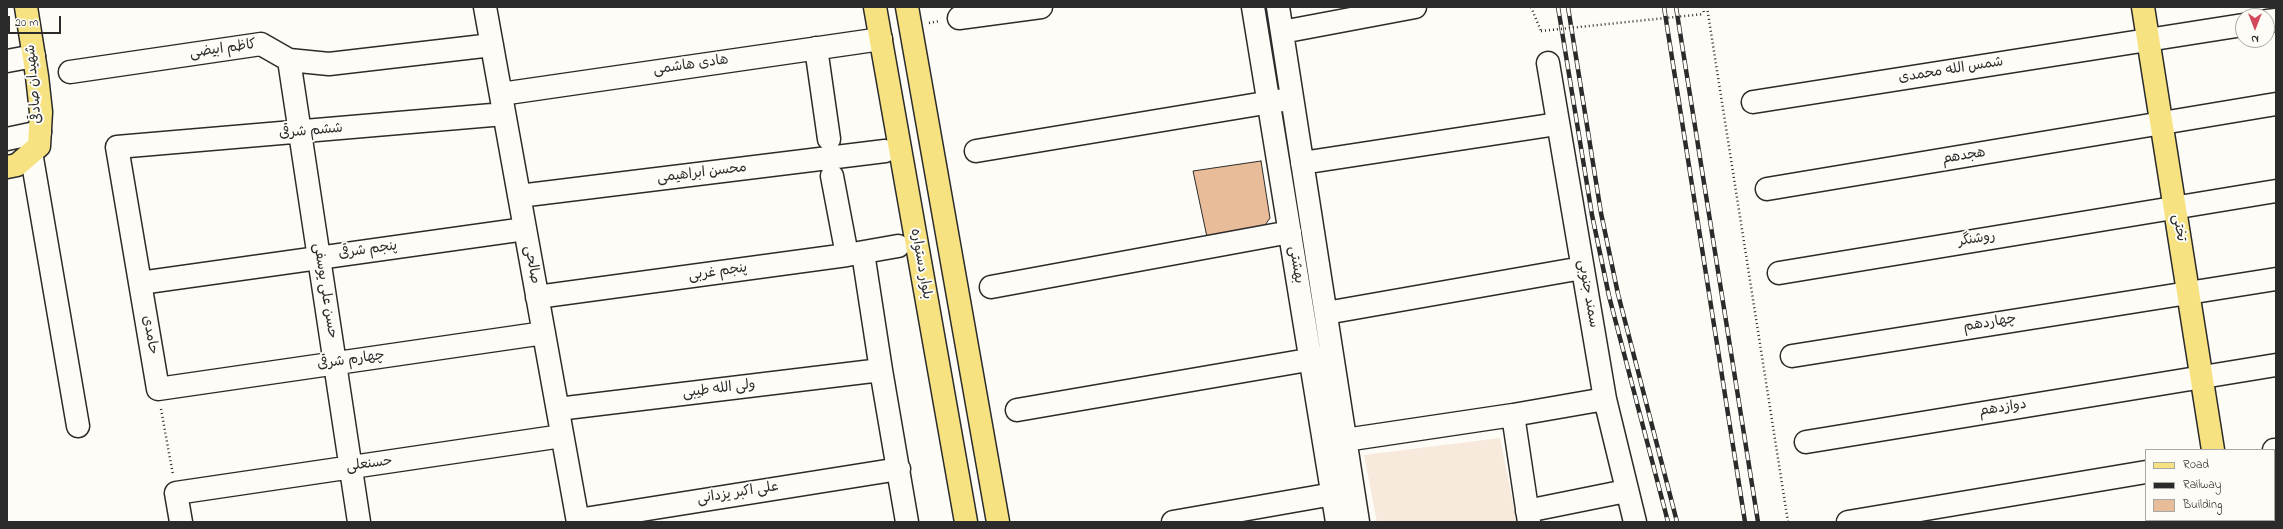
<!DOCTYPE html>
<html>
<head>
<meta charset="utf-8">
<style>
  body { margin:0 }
  #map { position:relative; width:2283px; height:529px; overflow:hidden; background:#fdfcf7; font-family:"Indie Flower",sans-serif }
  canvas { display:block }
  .frame { position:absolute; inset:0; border:8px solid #2b2b2b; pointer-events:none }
  .legend { position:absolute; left:2145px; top:449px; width:130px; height:72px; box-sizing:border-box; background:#fdfcf7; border:1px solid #a9a8a5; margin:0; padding:5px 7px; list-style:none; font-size:12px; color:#2b2b2b }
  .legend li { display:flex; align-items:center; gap:8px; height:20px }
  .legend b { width:20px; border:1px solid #a9a8a5 }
  .north { position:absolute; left:2235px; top:8px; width:40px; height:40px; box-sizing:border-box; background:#fdfcf7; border:1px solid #a9a8a5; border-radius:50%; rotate:180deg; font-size:11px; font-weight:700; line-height:16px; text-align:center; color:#2b2b2b }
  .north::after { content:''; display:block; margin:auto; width:14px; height:18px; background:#d1495b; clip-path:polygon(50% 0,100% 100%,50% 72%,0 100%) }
  .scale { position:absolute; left:8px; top:16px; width:53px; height:18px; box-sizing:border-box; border:2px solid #2b2b2b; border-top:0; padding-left:5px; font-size:12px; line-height:14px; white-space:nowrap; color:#2b2b2b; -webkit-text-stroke:3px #fdfcf7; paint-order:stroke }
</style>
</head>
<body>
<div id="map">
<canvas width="2283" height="529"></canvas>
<div class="frame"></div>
<ul class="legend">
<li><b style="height:5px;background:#f6e281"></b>Road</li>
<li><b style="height:5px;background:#2b2b2b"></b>Railway</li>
<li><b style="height:11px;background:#e9bc99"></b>Building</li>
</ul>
<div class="north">N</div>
<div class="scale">20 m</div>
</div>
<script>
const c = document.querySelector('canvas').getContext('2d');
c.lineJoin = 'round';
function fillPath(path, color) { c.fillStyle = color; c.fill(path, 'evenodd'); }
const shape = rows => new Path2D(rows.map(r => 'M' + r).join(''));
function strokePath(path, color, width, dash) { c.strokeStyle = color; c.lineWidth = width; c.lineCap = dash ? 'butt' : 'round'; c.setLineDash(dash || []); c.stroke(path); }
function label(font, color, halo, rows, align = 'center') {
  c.font = font + ' "Indie Flower","Playpen Sans Arabic",sans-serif'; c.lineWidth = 4; c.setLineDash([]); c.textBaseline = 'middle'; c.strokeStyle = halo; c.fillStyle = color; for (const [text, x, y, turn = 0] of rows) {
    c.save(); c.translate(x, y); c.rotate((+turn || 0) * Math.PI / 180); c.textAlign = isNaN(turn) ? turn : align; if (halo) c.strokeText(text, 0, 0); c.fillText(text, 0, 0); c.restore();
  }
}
fillPath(shape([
  [1500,438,1517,522,1377,522,1364,455]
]), '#f7e9db');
const building = shape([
  [1261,161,1270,218,1263,228,1207,237,1193,171,1261,161]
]);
fillPath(building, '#e9bc99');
strokePath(building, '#2b2b2b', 1);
const minor = shape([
  [485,7,578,522],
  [1253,7,1337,522],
  [1278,7,1358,522],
  [959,18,1041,7],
  [2267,21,2276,20],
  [1282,32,1415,7],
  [816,48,829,139],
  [289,60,359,522],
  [7,61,34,56],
  [1548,63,1605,399,1635,522],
  [70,72,261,44,289,60,329,64,492,45],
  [501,94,881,39],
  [1753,102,2243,25],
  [504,114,117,147,158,389,544,333],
  [7,139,40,132],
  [976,151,1283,100],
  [31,152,78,426],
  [1302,163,1557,124],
  [832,176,847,255],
  [1767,189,2276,104],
  [519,196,885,151],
  [863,253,881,370,907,522],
  [1779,273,2276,191],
  [140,283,525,229],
  [991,287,1290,232],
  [537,297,847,255,898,246],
  [1326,313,1582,268],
  [1792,356,2276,279],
  [558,409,881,370],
  [1017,410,1325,357],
  [1513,415,1529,522],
  [1345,440,1513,415,1605,399],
  [1806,442,2276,365],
  [2274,450,2276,450],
  [1527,511,1626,491],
  [578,520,899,469],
  [181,522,176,493,562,436],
  [1173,522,1333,494],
  [1848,522,2146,472]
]);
const major = shape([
  [875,7,966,522],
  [907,7,998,522],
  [2143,7,2213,450],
  [7,167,17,165,39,146,41,112,37,76,26,7],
  [2224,520,2224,522]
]);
strokePath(minor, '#2b2b2b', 25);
strokePath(major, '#2b2b2b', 25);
strokePath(shape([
  [1531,7,1541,31],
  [1703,7,1704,14],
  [1707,7,1788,522],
  [929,23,940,21],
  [161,409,173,475]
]), '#2b2b2b', 2.5, [1, 3]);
strokePath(minor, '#fdfcf7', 22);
strokePath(major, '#f6e281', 22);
const rail = shape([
  [1558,7,1592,215,1609,296,1668,522],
  [1568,7,1601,213,1618,294,1677,522],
  [1664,7,1745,522],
  [1676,7,1758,522]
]);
strokePath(rail, '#2b2b2b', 4.5);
strokePath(rail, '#fdfcf7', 3, [9]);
strokePath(shape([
  [1541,31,1704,14]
]), '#2b2b2b', 2.5, [1, 3]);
label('14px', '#2b2b2b', '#fdfcf7', [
  ["کاظم ابیضی",223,50,-8],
  ["هادی هاشمی",691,66,-8],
  ["شمس الله محمدی",1951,71,-9],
  ["شهیدان صادقی",35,84,-95],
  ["ششم شرقی",311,132,-5],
  ["هجدهم",1964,157,-9],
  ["محسن ابراهیمی",702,174,-7],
  ["تختی",2178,228,81],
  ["روشنگر",1977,240,-9],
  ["پنجم شرقی",368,251,-8],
  ["بلوار دستواره",920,264,80],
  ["صالحی",531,265,80],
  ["بهشتی",1295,265,81],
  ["پنجم غربی",718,273,-8],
  ["حسن علی یوسفی",324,291,81],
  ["سمند جنوبی",1587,294,80],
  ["چهاردهم",1990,324,-9],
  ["حامدی",149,335,80],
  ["چهارم شرقی",351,361,-8],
  ["ولی الله طیبی",719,390,-7],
  ["دوازدهم",2003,409,-9],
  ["حسنعلی",369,465,-8],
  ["علی اکبر یزدانی",738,494,-9]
]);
</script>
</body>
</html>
